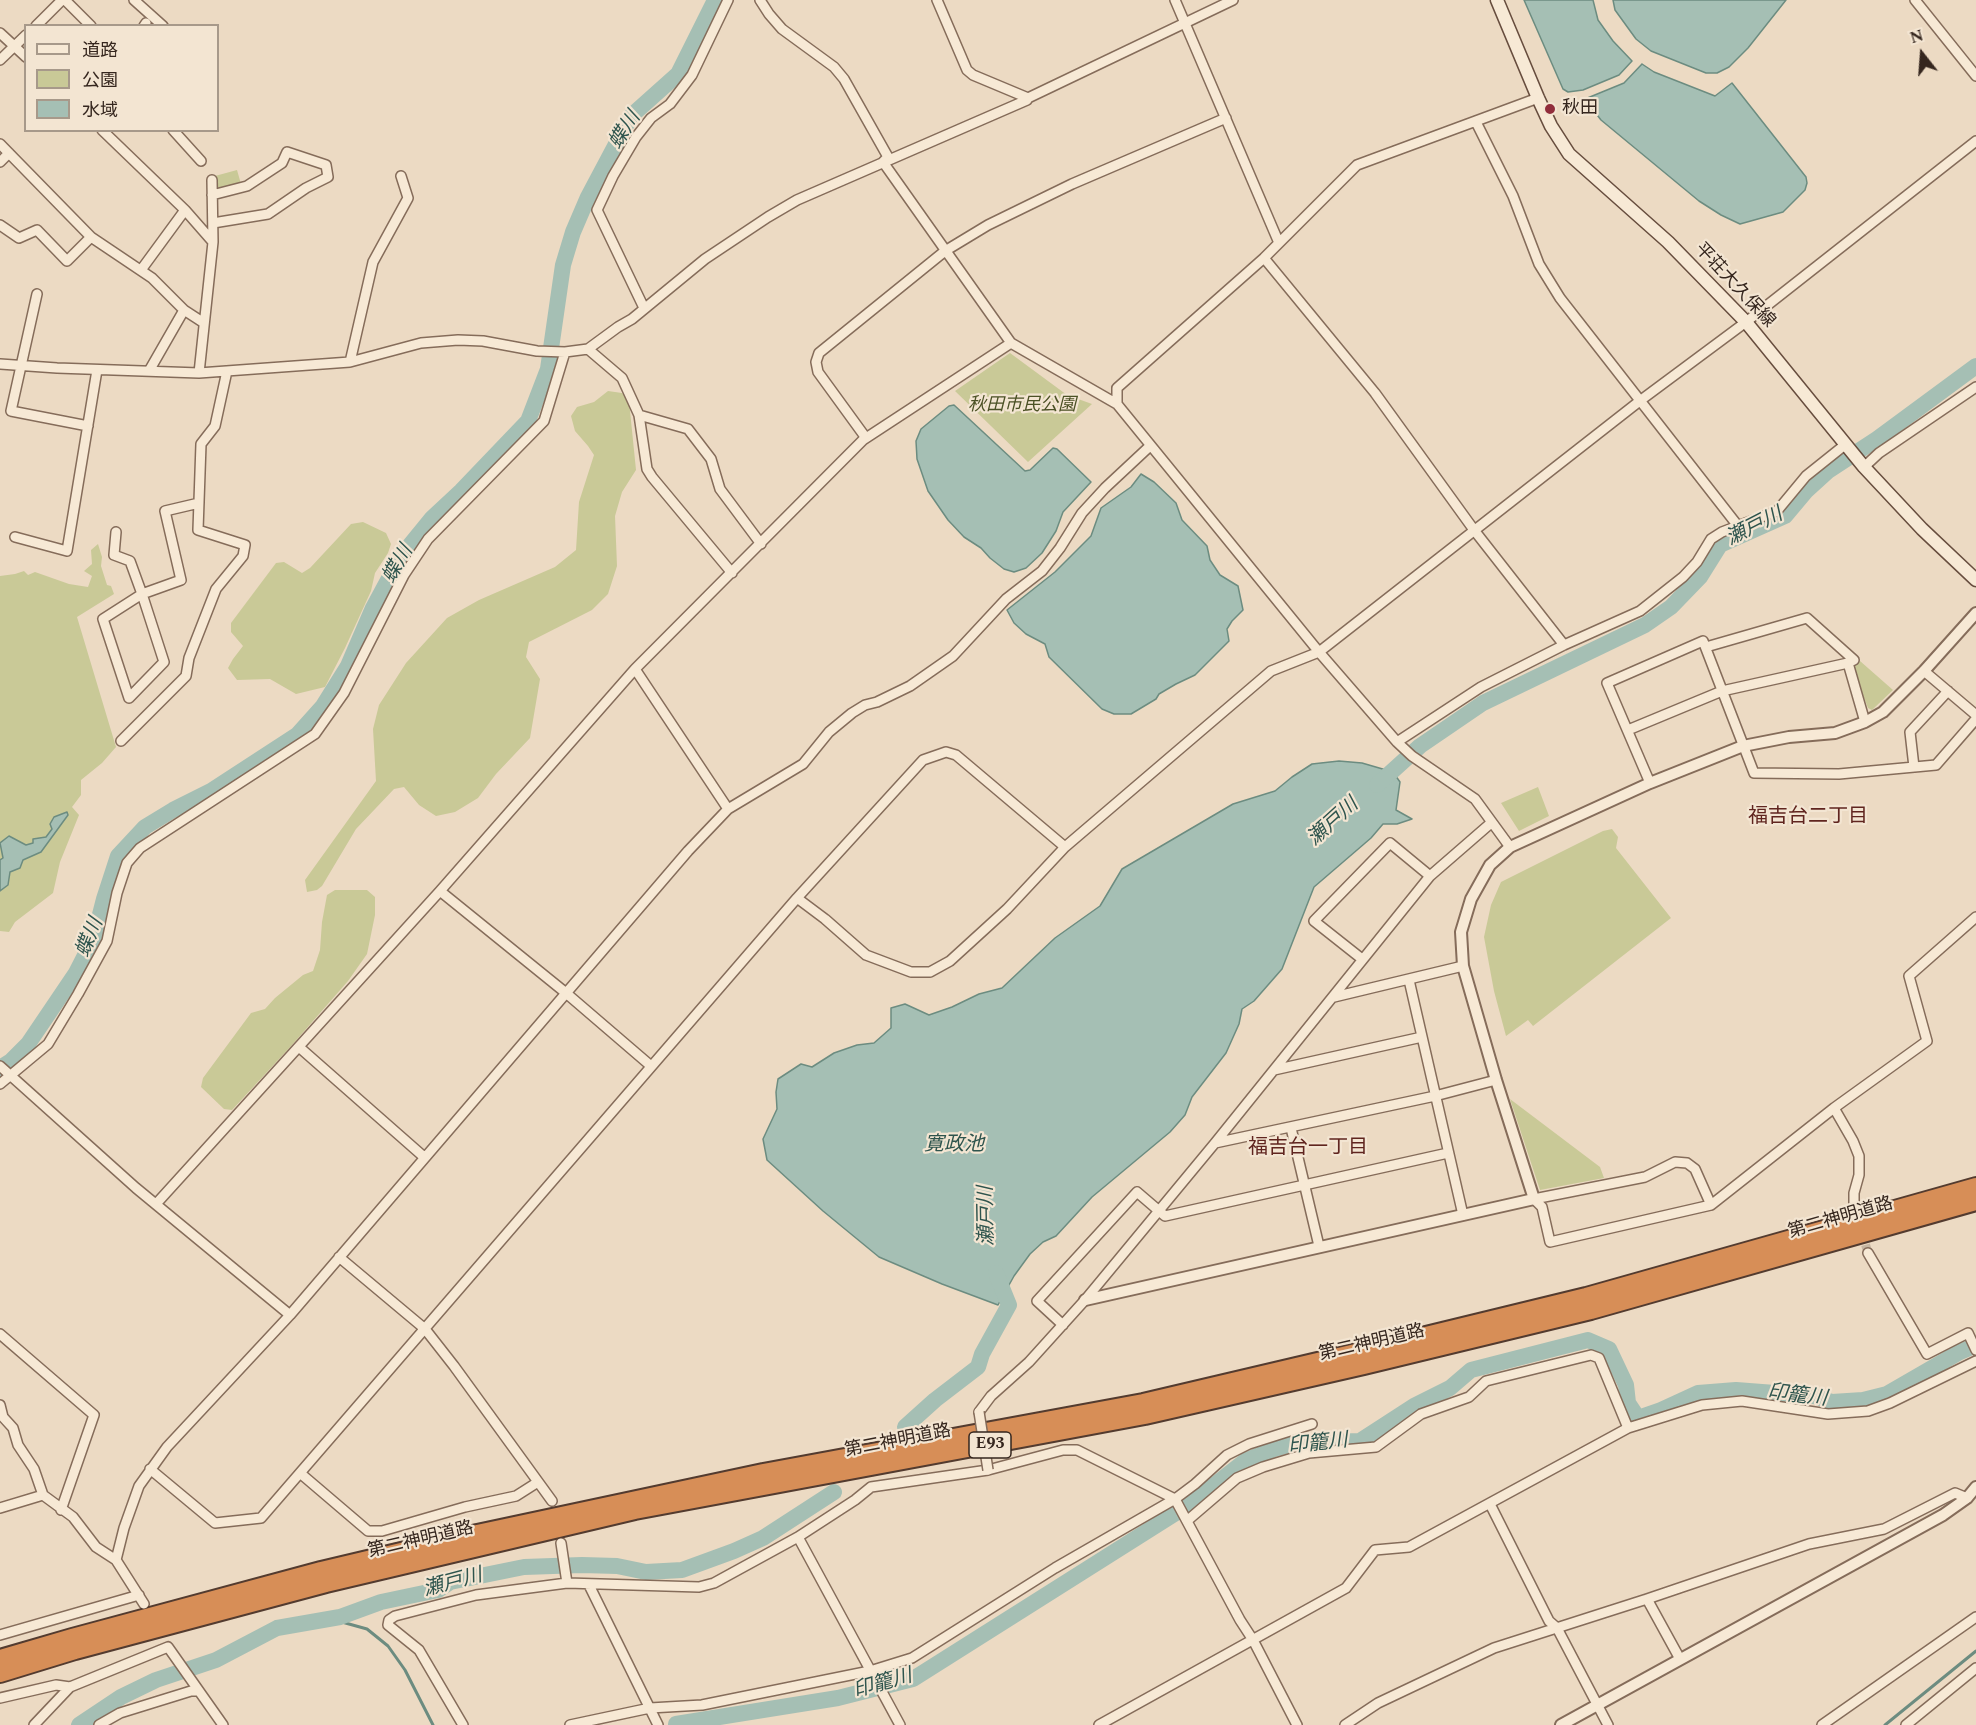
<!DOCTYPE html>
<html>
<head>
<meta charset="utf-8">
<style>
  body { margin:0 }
  #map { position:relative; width:1976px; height:1725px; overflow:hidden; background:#ecdac3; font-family:Spectral,"Noto Sans JP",serif }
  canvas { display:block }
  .legend { position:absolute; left:24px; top:24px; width:195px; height:108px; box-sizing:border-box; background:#f3e5d2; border:2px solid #a7998a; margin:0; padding:8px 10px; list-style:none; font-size:18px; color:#35261e }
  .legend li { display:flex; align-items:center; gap:12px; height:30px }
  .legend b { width:30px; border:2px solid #a7998a }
  .north { position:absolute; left:1892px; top:24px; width:60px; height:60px; -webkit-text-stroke:4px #f3e5d2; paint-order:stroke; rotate:343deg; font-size:16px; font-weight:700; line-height:24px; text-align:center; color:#35261e }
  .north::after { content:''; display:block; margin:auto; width:21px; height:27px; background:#35261e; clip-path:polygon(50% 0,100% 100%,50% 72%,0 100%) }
</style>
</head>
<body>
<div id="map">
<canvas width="1976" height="1725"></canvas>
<ul class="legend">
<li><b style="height:8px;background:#f7e9d5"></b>道路</li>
<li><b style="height:16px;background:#c9c997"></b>公園</li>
<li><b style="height:16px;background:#a5bfb4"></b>水域</li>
</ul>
<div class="north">N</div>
</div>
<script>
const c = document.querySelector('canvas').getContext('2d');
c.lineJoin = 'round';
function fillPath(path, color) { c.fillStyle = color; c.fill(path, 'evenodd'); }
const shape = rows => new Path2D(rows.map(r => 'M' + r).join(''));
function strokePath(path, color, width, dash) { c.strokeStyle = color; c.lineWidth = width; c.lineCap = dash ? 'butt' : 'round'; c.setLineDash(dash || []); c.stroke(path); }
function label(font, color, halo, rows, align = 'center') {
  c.font = font + ' Spectral,"Noto Sans JP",serif'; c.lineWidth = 4.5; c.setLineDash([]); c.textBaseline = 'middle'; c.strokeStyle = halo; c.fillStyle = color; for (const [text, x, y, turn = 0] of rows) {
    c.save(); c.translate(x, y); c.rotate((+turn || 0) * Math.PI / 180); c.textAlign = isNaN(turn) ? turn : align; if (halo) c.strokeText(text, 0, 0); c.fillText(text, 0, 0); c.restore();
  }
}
fillPath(shape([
  [237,170,241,184,221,190,217,186,215,176],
  [1010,353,1067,395,1092,404,1028,462,955,391],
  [608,391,622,393,629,401,636,470,622,492,615,516,617,566,608,594,592,610,529,642,526,657,540,679,530,738,496,774,478,798,455,812,436,816,419,805,404,787,394,789,356,829,322,886,317,890,307,892,305,880,376,781,373,729,379,705,406,663,447,618,479,600,555,567,576,550,579,502,594,455,588,446,575,431,571,416,577,407,594,402],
  [363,522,386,533,391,544,388,553,375,573,371,591,345,648,325,687,296,694,270,679,237,680,228,668,233,659,243,646,231,632,231,623,276,563,284,562,302,573,310,568,351,524],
  [98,544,102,557,101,566,107,585,111,586,114,594,77,617,116,747,102,763,81,780,81,795,72,807,79,815,60,862,53,893,15,922,9,932,0,931,0,576,15,574,24,571,28,575,35,572,69,584,88,587,92,576,84,571,92,564,91,550],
  [1860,661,1893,690,1872,710,1868,708,1852,667],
  [1538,787,1549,816,1519,831,1501,803],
  [1612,829,1618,837,1616,848,1671,918,1533,1026,1528,1020,1506,1036,1494,991,1484,937,1491,905,1501,882,1603,831],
  [335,890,367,890,375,897,375,915,367,954,348,981,292,1045,232,1110,224,1109,201,1087,203,1078,251,1013,265,1009,275,998,303,975,313,971,320,950,322,922,327,895],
  [1510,1099,1600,1167,1604,1178,1540,1190]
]), '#c9c997');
const water = shape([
  [1524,0,1593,0,1598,20,1613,41,1632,61,1619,75,1583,90,1568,92,1563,89,1524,0],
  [1613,0,1786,0,1748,48,1729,67,1717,73,1706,73,1651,51,1636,39,1615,10,1613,0],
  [1642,64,1654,72,1715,96,1732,83,1806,177,1807,183,1805,190,1783,212,1740,224,1721,215,1699,201,1601,120,1585,99,1624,83,1642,64],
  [954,405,1025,471,1030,470,1053,448,1057,449,1091,482,1063,512,1056,531,1042,553,1026,568,1014,572,1004,569,990,558,981,548,964,537,948,520,928,491,917,459,916,441,921,429,949,406,954,405],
  [1141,474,1154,482,1176,503,1182,520,1207,546,1210,560,1220,575,1238,586,1243,610,1232,621,1227,629,1229,641,1195,675,1176,684,1159,694,1156,699,1131,714,1114,714,1102,709,1049,657,1045,644,1026,634,1014,623,1007,610,1055,572,1091,536,1101,508,1131,487,1141,474],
  [1339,761,1362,763,1393,772,1400,782,1396,810,1412,819,1397,824,1383,824,1371,838,1314,887,1282,969,1254,1001,1242,1009,1239,1024,1226,1053,1192,1097,1185,1115,1170,1132,1092,1197,1056,1236,1043,1242,1030,1254,1014,1276,998,1305,942,1284,879,1257,823,1211,767,1160,763,1139,777,1109,776,1092,778,1079,801,1064,812,1067,834,1053,857,1045,874,1043,891,1028,891,1008,905,1004,929,1015,952,1007,979,994,1002,988,1055,938,1100,906,1122,869,1233,804,1275,791,1292,777,1312,764,1339,761],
  [67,812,68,815,41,852,23,860,20,868,10,872,8,885,0,891,0,860,3,858,0,843,9,836,26,845,33,843,33,839,46,837,52,829,50,824,54,817,67,812]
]);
fillPath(water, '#a5bfb4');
strokePath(water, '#6c8c80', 1.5);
strokePath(shape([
  [331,1619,367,1629,388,1646,405,1670,433,1725],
  [674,1725,676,1725],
  [1885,1725,1976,1651]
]), '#6c8c80', 3);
strokePath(shape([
  [1377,785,1420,746,1483,703,1645,625,1671,607,1700,577,1720,545,1785,516,1806,491,1828,471,1877,439,1976,366],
  [0,1068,11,1061,28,1044,76,973,94,938,104,899,118,856,145,827,173,810,211,791,297,735,323,706,348,666,373,608,401,556,432,518,461,491,528,421,548,369,563,265,573,232,588,197,631,116,678,74,715,0],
  [905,1427,935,1400,978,1367,982,1354,1009,1305,996,1273],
  [676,1724,838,1698,913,1679,1190,1504,1245,1461,1274,1449,1295,1443,1360,1441,1414,1406,1450,1388,1471,1370,1588,1340,1609,1349,1626,1385,1628,1403,1638,1418,1661,1410,1698,1393,1736,1390,1814,1396,1832,1402,1863,1400,1887,1394,1958,1353,1976,1345],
  [79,1725,121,1697,156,1680,216,1660,277,1628,340,1617,381,1602,438,1590,450,1582,524,1567,582,1565,617,1566,646,1572,682,1570,734,1551,763,1538,834,1492]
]), '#a5bfb4', 16);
strokePath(shape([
  [1854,1206,1868,1253]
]), '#c7b6a2', 9, [9, 4.5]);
const minor = shape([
  [65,0,91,26],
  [134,0,163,26],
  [760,0,769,14,782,29,834,67,844,79,888,157,883,162],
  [937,0,967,70,973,75,1028,98],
  [1175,0,1279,243],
  [1915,0,1976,76],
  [36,26,62,0],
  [144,26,146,23],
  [0,33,26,57],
  [0,60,26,35],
  [1476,122,1513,196,1539,264,1560,298,1738,526],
  [102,130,185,210,213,242,199,373],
  [173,130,201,161],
  [0,144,91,237,152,278,184,310,204,323],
  [0,162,9,153],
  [883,162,1011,343,1117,404,1319,652,1397,742,1412,756,1475,799,1510,847],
  [212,180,213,242],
  [212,195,247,186,282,163,287,152,326,165,328,177,306,188,268,214,213,223],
  [0,225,19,238,37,230,67,261,91,237],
  [1264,258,1375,393,1474,530,1564,645],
  [141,270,185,210],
  [37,294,11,411,88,426],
  [644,308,597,210,613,176,636,137,651,118,670,104,692,75,728,0],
  [588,349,622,378,639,415,647,469,652,477,732,573],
  [350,362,373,262,408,198,401,176],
  [0,364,57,368,199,373,350,362,421,343,458,340,483,341,537,351,565,352,588,349,618,327,632,319,705,259,768,217,797,200,1027,100,1028,98,1233,0],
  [149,371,184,310],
  [1117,404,1117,388,1264,258,1357,165,1538,98],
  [639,415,688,429,711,459,720,489,761,544],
  [866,438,818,372,816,362,819,353,945,251,988,225,1072,184,1226,118],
  [1864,467,1879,453,1976,387],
  [116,532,114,555,130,561,142,594,164,662,129,698,103,619,142,594,181,580,165,511,199,503],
  [15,537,67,551,97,370],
  [1706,647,1807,618,1854,660,1848,663,1865,722],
  [635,669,728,809],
  [1924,671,1976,715],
  [1628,730,1722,691,1848,663],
  [121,741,186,676,189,658,216,589,243,556,245,545,198,530,201,444,215,426,227,371],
  [1397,742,1481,687,1564,645,1640,611,1683,577,1697,562,1711,539,1722,532,1777,511,1806,476,1846,444],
  [1914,767,1910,732,1948,691],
  [1650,783,1607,683,1703,641,1754,773,1839,774,1936,765,1976,719],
  [440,891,566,993,651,1066],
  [797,898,825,919,866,955,911,972,930,972,950,961,1007,909,1065,847,1271,671,1319,652,1641,400,1746,322,1976,141],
  [1362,959,1314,921,1390,843,1430,876],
  [1409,980,1463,1215],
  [1334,997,1463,966],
  [299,1047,424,1157],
  [0,1066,136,1188,290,1315],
  [1274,1070,1422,1037],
  [0,1084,48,1044,78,994,107,941,117,893,127,863,140,848,315,734,344,693,404,575,428,539,544,421,565,352],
  [1834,1108,1853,1141,1859,1156,1859,1175,1854,1193,1854,1206],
  [1291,1128,1319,1246],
  [1215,1143,1435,1096,1496,1080],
  [1534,1199,1542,1207,1550,1242,1711,1205,1834,1108,1927,1041,1909,976,1976,917],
  [1534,1199,1645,1177,1675,1162,1687,1163,1695,1169,1711,1205],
  [156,1204,440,891,635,669,863,440,1011,343],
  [1868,1253,1927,1354,1968,1333,1976,1350],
  [339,1257,425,1329,454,1366,552,1501],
  [1063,1325,1037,1301,1137,1192,1165,1216,1448,1153],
  [0,1334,94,1415,61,1510],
  [0,1405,3,1417,13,1428,18,1445,34,1469,43,1495,73,1517,96,1547,116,1560,144,1604],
  [979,1412,991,1396,1029,1362,1085,1300,1215,1143,1430,876,1491,823],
  [150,1469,215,1523,261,1518,797,898,923,760,946,752,956,755,1065,847],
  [300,1473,368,1531,382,1531,465,1507,516,1496,538,1482],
  [1490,1504,1549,1621,1557,1628,1608,1725],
  [0,1508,43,1495],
  [1188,1520,1237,1478,1263,1467,1309,1453,1376,1447,1421,1414,1469,1397,1486,1381,1591,1355,1599,1358,1628,1428],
  [561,1543,567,1583],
  [116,1560,124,1528,139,1486,167,1447,290,1315,688,851,728,809,803,764,829,732,852,713,865,705,877,702,910,686,953,656,1006,599,1042,571,1060,548,1082,513,1105,488,1150,446],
  [589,1585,658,1725],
  [1647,1599,1680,1659],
  [0,1635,139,1595],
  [0,1698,56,1685,70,1687],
  [34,1725,70,1687,168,1647,223,1725],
  [99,1725,120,1713,191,1691,198,1691],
  [463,1725,419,1650,388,1625,389,1620,395,1616,476,1595,567,1583,699,1587,714,1583,798,1537],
  [570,1725,650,1708,702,1705,870,1671,912,1658,1055,1568,1175,1499,1195,1484,1227,1455,1249,1444,1312,1424],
  [900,1725,798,1537,855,1500,871,1487,988,1470,1063,1450,1077,1450,1175,1499,1240,1620,1253,1640,1297,1725],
  [1099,1725,1346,1588,1375,1550,1409,1547,1628,1428,1702,1405,1742,1401,1828,1414,1868,1411,1890,1403,1976,1361],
  [1345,1725,1378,1703,1494,1648,1647,1599,1809,1544,1884,1529,1955,1493,1967,1498],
  [1822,1725,1976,1617],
  [1906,1725,1976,1668]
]);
const tertiary = shape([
  [1085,1300,1534,1199,1496,1080,1463,966,1461,932,1471,899,1490,865,1510,847,1650,783,1743,746,1789,737,1835,733,1865,722,1883,712,1924,671,1976,613],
  [1561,1725,1943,1515,1967,1498,1976,1487]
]);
const secondary = shape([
  [1497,0,1538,98,1551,126,1569,154,1668,242,1746,322,1864,467,1922,529,1976,580]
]);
const motorway = shape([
  [0,1658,72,1637,321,1570,477,1533,763,1472,1143,1402,1360,1351,1586,1296,1976,1186],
  [0,1674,75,1651,326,1584,635,1511,1145,1416,1364,1366,1591,1311,1976,1202]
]);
strokePath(minor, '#856c5a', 12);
strokePath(tertiary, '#856c5a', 14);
strokePath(secondary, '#674d3e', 15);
strokePath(motorway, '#533b2f', 20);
strokePath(minor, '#f7e9d5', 9);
strokePath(tertiary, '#f7e9d5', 10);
strokePath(secondary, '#f7e9d5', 12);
strokePath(motorway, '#d78e57', 16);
const minorBridge = shape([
  [979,1412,988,1470]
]);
strokePath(minorBridge, '#856c5a', 12, []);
strokePath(minorBridge, '#f7e9d5', 9);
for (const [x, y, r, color] of [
  [1550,109,6,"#912d3b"]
]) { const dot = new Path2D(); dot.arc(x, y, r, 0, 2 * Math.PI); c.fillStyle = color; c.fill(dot); strokePath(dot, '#f3e5d2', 2); }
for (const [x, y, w] of [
  [990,1445,42]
]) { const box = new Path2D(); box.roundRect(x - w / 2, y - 13, w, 26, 4.5); c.fillStyle = '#f3e5d2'; c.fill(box); strokePath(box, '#35261e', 1.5); }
label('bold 16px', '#35261e', null, [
  ["E93",990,1445]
]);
label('18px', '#35261e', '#f3e5d2', [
  ["秋田",1562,109]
], 'left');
label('18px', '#35261e', '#f3e5d2', [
  ["平荘大久保線",1734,286,47],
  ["第二神明道路",1841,1219,-16],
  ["第二神明道路",1372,1344,-13],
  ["第二神明道路",898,1442,-11],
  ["第二神明道路",421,1541,-13]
]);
label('italic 18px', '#4b5125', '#f3e5d2', [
  ["秋田市民公園",1022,406]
]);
label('italic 20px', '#2e544d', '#f3e5d2', [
  ["蝶川",626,131,-57],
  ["瀬戸川",1755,528,-27],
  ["蝶川",399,565,-60],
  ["瀬戸川",1334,823,-42],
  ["蝶川",91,938,-68],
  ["寛政池",954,1146],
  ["瀬戸川",988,1216,-91],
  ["印籠川",1797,1397,7],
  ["印籠川",1318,1445,-6],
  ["瀬戸川",453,1584,-15],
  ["印籠川",883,1685,-16]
]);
label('20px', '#60251f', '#f3e5d2', [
  ["福吉台二丁目",1808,818],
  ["福吉台一丁目",1308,1149]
]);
</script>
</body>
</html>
